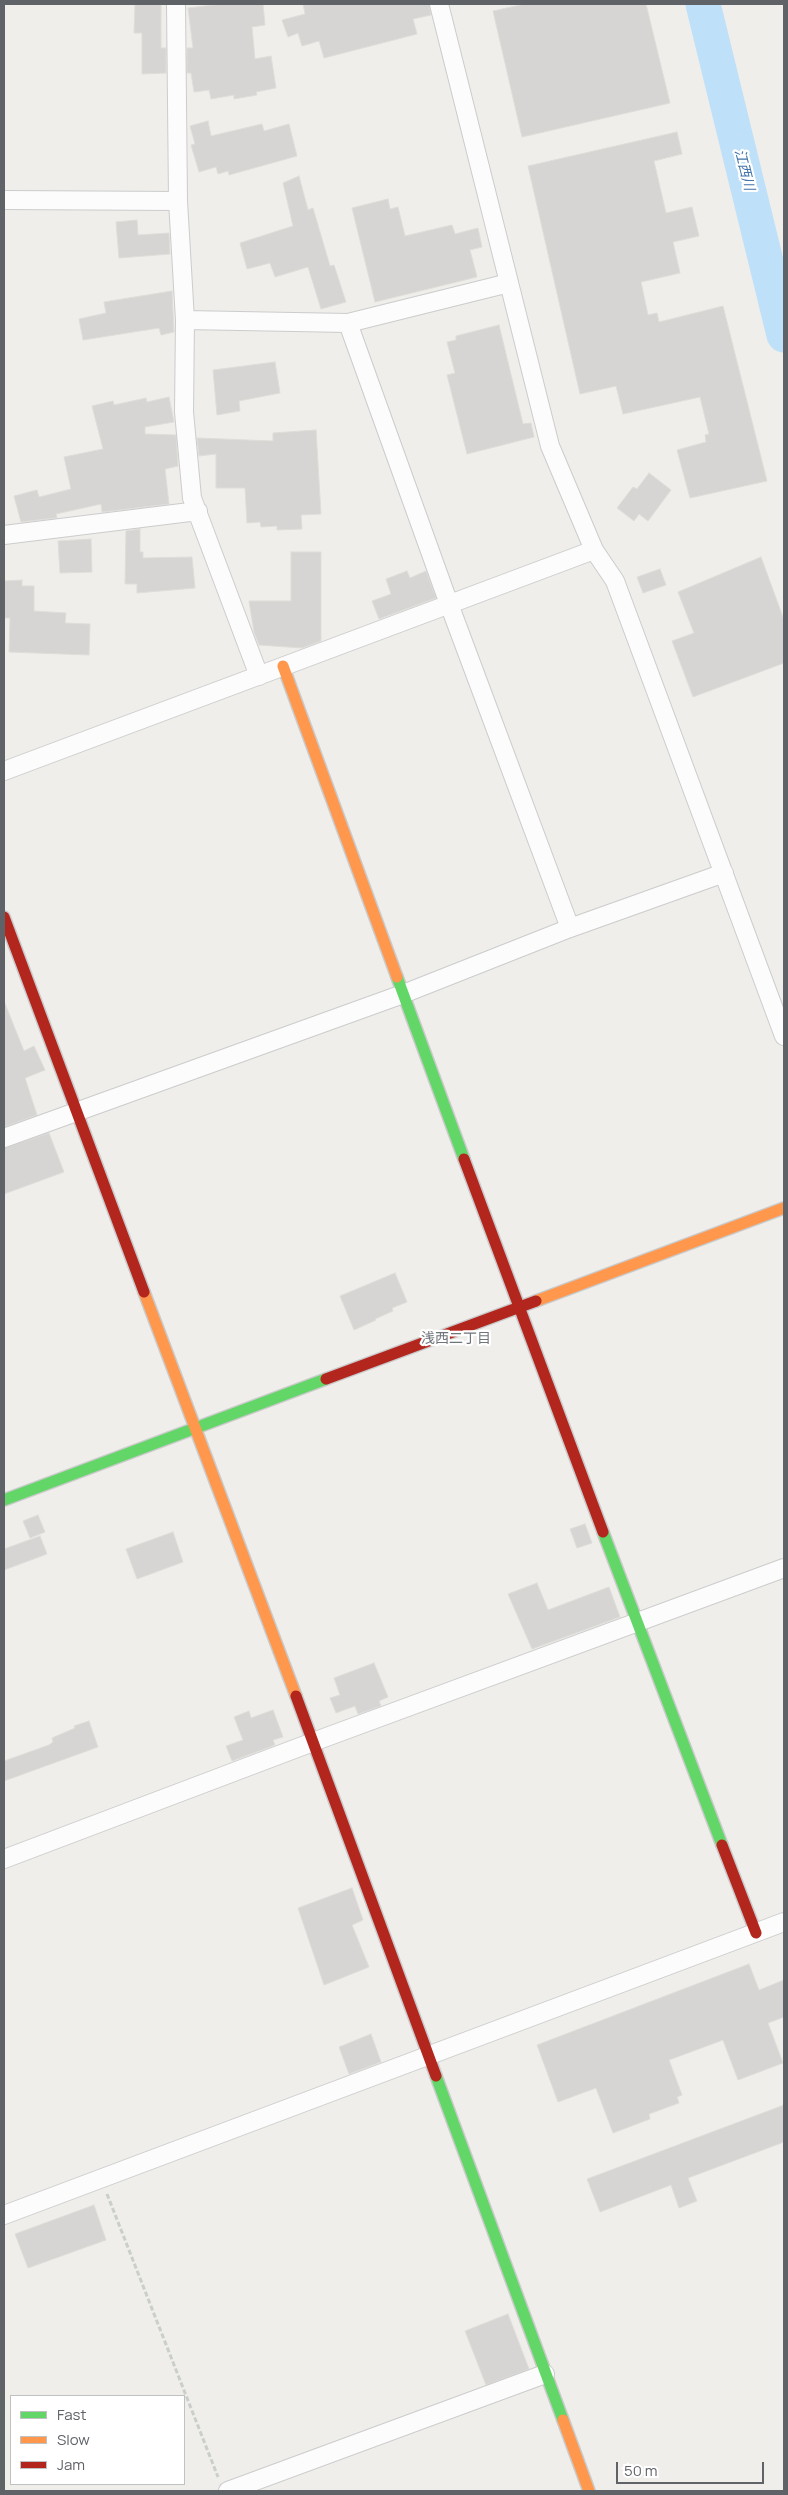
<!DOCTYPE html>
<html>
<head>
<meta charset="utf-8">
<style>
  body { margin:0 }
  #map { position:relative; width:788px; height:2495px; overflow:hidden; background:#efeeea; font-family:Manrope,sans-serif }
  canvas { display:block }
  .frame { position:absolute; inset:0; border:5px solid #5f6368; pointer-events:none }
  .legend { position:absolute; left:10px; top:2395px; width:175px; height:90px; box-sizing:border-box; background:#fff; border:1px solid #bfc1c3; margin:0; padding:6px 9px; list-style:none; font-size:15px; color:#5f6368 }
  .legend li { display:flex; align-items:center; gap:10px; height:25px }
  .legend b { width:25px; border:1px solid #bfc1c3 }
  .scale { position:absolute; left:616px; top:2462px; width:148px; height:22px; box-sizing:border-box; border:2px solid #5f6368; border-top:0; padding-left:6px; font-size:15px; line-height:18px; white-space:nowrap; color:#5f6368; -webkit-text-stroke:4px #fff; paint-order:stroke }
</style>
</head>
<body>
<div id="map">
<canvas width="788" height="2495"></canvas>
<div class="frame"></div>
<ul class="legend">
<li><b style="height:6px;background:#63d668"></b>Fast</li>
<li><b style="height:6px;background:#ff974d"></b>Slow</li>
<li><b style="height:6px;background:#b3261e"></b>Jam</li>
</ul>
<div class="scale">50 m</div>
</div>
<script>
const c = document.querySelector('canvas').getContext('2d');
c.lineJoin = 'round';
const shape = rows => new Path2D(rows.map(r => 'M' + r).join(''));
function strokePath(path, color, width, dash) { c.strokeStyle = color; c.lineWidth = width; c.lineCap = dash ? 'butt' : 'round'; c.setLineDash(dash || []); c.stroke(path); }
function fillPath(path, color) { c.fillStyle = color; c.fill(path, 'evenodd'); }
function label(font, color, halo, rows, align = 'center') {
  c.font = font + ' Manrope,"Noto Sans JP",sans-serif'; c.lineWidth = 4.5; c.setLineDash([]); c.textBaseline = 'middle'; c.strokeStyle = halo; c.fillStyle = color; for (const [text, x, y, turn = 0] of rows) {
    c.save(); c.translate(x, y); c.rotate((+turn || 0) * Math.PI / 180); c.textAlign = isNaN(turn) ? turn : align; if (halo) c.strokeText(text, 0, 0); c.fillText(text, 0, 0); c.restore();
  }
}
strokePath(shape([
  [703,4,784,335]
]), '#bfe0f9', 35);
const building = shape([
  [135,4,161,4,161,48,166,48,166,73,142,74,142,33,134,33,135,4],
  [222,4,263,4,265,25,252,27,255,59,271,56,276,88,256,92,257,95,234,99,234,95,211,99,209,90,194,92,191,73,187,73,187,48,193,48,188,8,222,4],
  [303,4,429,4,431,15,413,19,417,34,324,58,319,41,302,46,298,33,288,37,282,20,305,14,303,4],
  [525,4,646,4,670,103,522,137,493,11,525,4],
  [208,121,211,136,262,124,264,131,289,124,297,156,229,175,228,171,218,174,216,167,199,172,191,145,195,144,190,126,208,121],
  [677,132,682,154,654,161,666,213,692,207,699,236,673,242,680,273,641,282,648,315,657,313,659,322,723,306,767,481,690,498,677,450,706,442,705,435,709,434,700,397,623,414,616,386,580,394,528,166,677,132],
  [299,176,308,210,313,208,330,266,334,265,346,302,321,309,308,267,275,277,270,263,247,269,240,243,293,226,283,183,299,176],
  [388,199,390,209,398,207,405,236,452,225,455,234,478,228,482,247,470,250,477,277,375,302,352,208,388,199],
  [137,220,138,235,169,233,170,254,119,258,116,222,137,220],
  [172,291,174,332,161,335,159,328,83,340,79,319,106,313,104,302,172,291],
  [499,325,523,424,531,423,534,437,467,454,447,375,455,373,447,342,456,340,456,336,499,325],
  [275,362,280,393,239,401,240,411,217,415,213,370,275,362],
  [169,397,174,422,145,427,145,434,176,435,178,466,165,469,169,504,102,512,101,504,56,514,57,518,55,518,21,522,14,496,37,490,39,497,71,489,64,457,103,449,92,406,113,401,114,405,146,398,147,402,169,397],
  [316,430,321,514,301,515,302,529,277,530,277,526,261,527,260,522,247,523,245,488,216,488,216,454,199,456,197,438,273,441,273,433,316,430],
  [649,473,671,490,648,521,639,514,634,521,617,508,633,487,637,489,649,473],
  [140,529,140,552,143,552,143,558,192,557,195,588,137,593,137,584,125,584,126,531,140,529],
  [91,539,92,572,60,573,58,541,91,539],
  [291,552,321,552,321,641,302,648,259,645,254,632,249,601,291,601,291,552],
  [761,557,784,620,784,663,693,697,672,641,694,633,678,592,761,557],
  [660,569,666,585,643,593,637,577,660,569],
  [407,571,410,578,426,571,436,598,379,619,372,601,391,594,386,579,407,571],
  [22,580,22,586,34,586,34,611,66,613,65,623,90,624,89,655,9,652,10,618,4,618,4,581,22,580],
  [4,1001,24,1051,34,1046,45,1070,25,1078,37,1115,4,1127,4,1001],
  [49,1133,64,1172,4,1194,4,1148,49,1133],
  [395,1273,407,1302,392,1308,393,1311,375,1319,376,1320,354,1330,340,1296,395,1273],
  [38,1515,45,1532,30,1538,23,1521,38,1515],
  [585,1524,592,1543,577,1548,570,1529,585,1524],
  [173,1532,183,1562,137,1579,126,1549,173,1532],
  [40,1536,47,1554,4,1570,4,1549,40,1536],
  [537,1583,548,1610,609,1587,620,1617,532,1649,508,1594,537,1583],
  [374,1663,388,1697,379,1701,381,1706,358,1714,355,1706,336,1713,330,1698,340,1695,334,1678,374,1663],
  [273,1710,283,1737,273,1740,275,1745,232,1761,226,1746,243,1740,234,1717,249,1711,251,1718,273,1710],
  [89,1721,98,1747,4,1781,4,1761,49,1745,53,1742,52,1738,75,1728,74,1726,89,1721],
  [352,1888,363,1920,352,1925,369,1967,324,1985,298,1908,352,1888],
  [749,1964,759,1990,784,1980,784,2017,768,2023,783,2063,738,2080,723,2040,669,2060,682,2095,677,2097,679,2103,649,2114,650,2119,613,2133,596,2088,558,2102,537,2045,749,1964],
  [371,2034,381,2062,349,2074,339,2047,371,2034],
  [784,2105,784,2142,688,2178,697,2201,679,2208,671,2185,600,2212,587,2179,784,2105],
  [94,2205,106,2240,28,2268,15,2234,94,2205],
  [508,2314,529,2369,486,2385,465,2331,508,2314]
]);
fillPath(building, '#d6d5d3');
strokePath(building, '#deddd9', 1);
const street = shape([
  [176,4,178,201,185,320,184,412,192,498,259,676],
  [439,4,550,446,594,550,615,581,784,1036],
  [4,200,178,201],
  [185,320,348,323,509,283],
  [348,323,449,604,570,928],
  [4,535,198,511],
  [4,771,594,550],
  [4,1138,403,994,570,928,724,873],
  [4,1859,313,1742,784,1568],
  [4,2215,784,1922],
  [228,2491,545,2374]
]);
const fast = shape([
  [397,977,464,1159],
  [4,1500,326,1379],
  [603,1532,722,1845],
  [436,2076,563,2420]
]);
const slow = shape([
  [283,666,397,977],
  [144,1292,296,1696],
  [536,1301,784,1208],
  [563,2420,589,2491]
]);
const jam = shape([
  [4,917,144,1292],
  [464,1159,603,1532],
  [326,1379,536,1301],
  [296,1696,436,2076],
  [722,1845,756,1933]
]);
strokePath(street, '#cbcccc', 20);
strokePath(fast, '#cacacb', 14);
strokePath(slow, '#cacacb', 14);
strokePath(jam, '#cacacb', 14);
strokePath(shape([
  [107,2194,218,2477]
]), '#cacfcc', 3, [5, 2.5]);
strokePath(street, '#fdfcfc', 18);
strokePath(fast, '#63d668', 11);
strokePath(slow, '#ff974d', 11);
strokePath(jam, '#b3261e', 11);
label('italic 14px', '#4174aa', '#fff', [
  ["江西川",744,170,76]
]);
label('14px', '#70757a', '#fff', [
  ["浅西二丁目",456,1339]
]);
</script>
</body>
</html>
